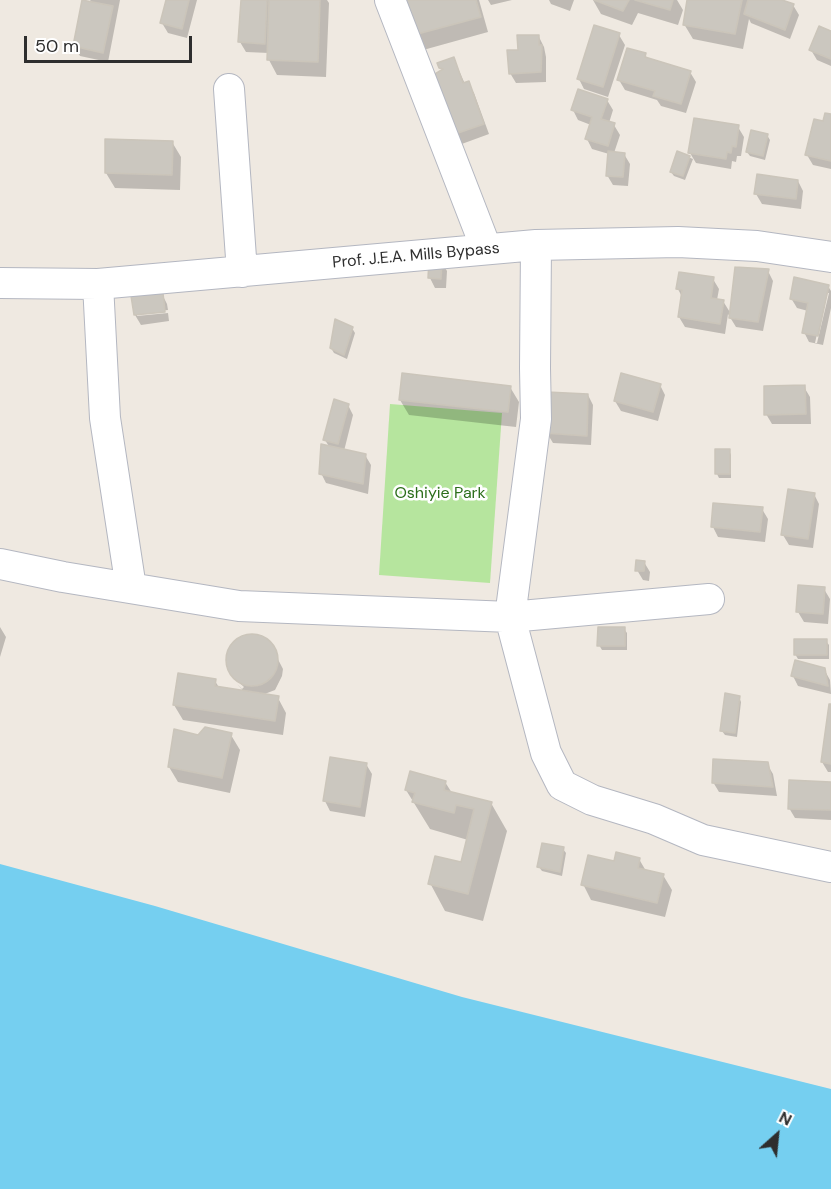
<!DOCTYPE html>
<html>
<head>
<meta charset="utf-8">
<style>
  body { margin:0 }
  #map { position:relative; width:831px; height:1189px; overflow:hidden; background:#efe9e1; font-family:"DM Sans",sans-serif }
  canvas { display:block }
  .north { position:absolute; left:747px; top:1105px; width:60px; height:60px; -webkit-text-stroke:4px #fff; paint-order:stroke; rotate:27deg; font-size:16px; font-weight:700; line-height:24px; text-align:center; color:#2e2e2e }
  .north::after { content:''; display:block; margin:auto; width:21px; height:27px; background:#2e2e2e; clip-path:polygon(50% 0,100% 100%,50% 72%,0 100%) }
  .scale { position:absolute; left:24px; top:36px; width:168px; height:27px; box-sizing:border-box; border:3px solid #2e2e2e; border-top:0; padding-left:8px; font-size:18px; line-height:21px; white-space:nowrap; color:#2e2e2e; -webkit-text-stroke:4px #fff; paint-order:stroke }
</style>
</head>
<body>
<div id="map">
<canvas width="831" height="1189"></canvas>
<div class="north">N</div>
<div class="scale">50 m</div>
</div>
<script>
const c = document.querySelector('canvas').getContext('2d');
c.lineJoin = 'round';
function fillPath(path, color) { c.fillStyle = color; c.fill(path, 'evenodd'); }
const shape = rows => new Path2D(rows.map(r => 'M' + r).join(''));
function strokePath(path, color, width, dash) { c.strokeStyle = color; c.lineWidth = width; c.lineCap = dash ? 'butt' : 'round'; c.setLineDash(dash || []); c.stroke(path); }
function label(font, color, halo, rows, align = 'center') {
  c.font = font + ' "DM Sans",sans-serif'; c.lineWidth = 5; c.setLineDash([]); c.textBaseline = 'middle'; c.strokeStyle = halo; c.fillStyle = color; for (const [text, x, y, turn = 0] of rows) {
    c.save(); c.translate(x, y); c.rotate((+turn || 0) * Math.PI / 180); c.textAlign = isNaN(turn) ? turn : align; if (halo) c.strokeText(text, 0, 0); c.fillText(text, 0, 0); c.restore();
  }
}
fillPath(shape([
  [390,404,502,413,490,583,379,575]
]), '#b6e59e');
fillPath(shape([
  [0,864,155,906,462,997,831,1089,831,1189,0,1189]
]), '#75cff0');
fillPath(shape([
  [90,0,120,0,108,62,80,56,74,46,92,3],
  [168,0,197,0,187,38,168,33,162,23],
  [242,0,327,0,329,3,326,77,277,75,269,60,269,53,246,52,240,42],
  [397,0,479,0,488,32,416,52],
  [488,0,512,0,491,5],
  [549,0,574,0,570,11,551,4],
  [593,0,677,0,683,10,678,25,638,13,632,25,601,14],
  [687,0,783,0,793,5,799,15,790,39,751,23,749,19,743,49,693,39,684,24,688,3],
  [831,32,831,66,817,60,811,50],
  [619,35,625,45,608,97,584,89,579,79],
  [539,37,544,47,546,57,546,82,516,83,510,73,520,51],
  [645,55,648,59,690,72,696,82,686,113,661,106,657,100,625,90,619,80],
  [454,59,465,84,468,83,474,93,489,134,459,145,441,68],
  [607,100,613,110,609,123,614,125,620,135,614,153,624,154,630,164,628,186,613,185,607,175,609,154,592,149,587,139,591,125,578,120,573,110],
  [831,116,831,169,813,165,807,155,824,123],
  [738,127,744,137,741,156,737,156,736,162,732,161,731,169,696,163,690,153],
  [767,135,770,140,765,160,750,156,747,152],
  [172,142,181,157,180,190,115,188,106,173],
  [678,153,693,159,685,180,674,176,671,172],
  [798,181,803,191,801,209,762,204,756,194],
  [441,261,447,271,446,288,435,288,430,278],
  [768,271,773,281,763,331,736,327,728,314,725,334,685,327,679,317,682,297,678,289,713,279,719,289,717,300,723,301,731,314],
  [828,286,831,291,831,308,823,345,809,342,804,332,808,311,797,308,791,298],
  [826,293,829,293,817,343,815,343],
  [162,294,167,304,168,310,137,313,137,316,168,313,169,321,141,325,135,315],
  [352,328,355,333,347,359,334,353,331,348],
  [660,385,665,395,658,421,621,411,615,401],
  [510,387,519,402,516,427,409,415,400,400],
  [804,387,810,397,811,424,772,424,766,414],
  [588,395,593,405,591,445,553,443,547,433],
  [348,405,353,415,344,451,365,455,371,465,368,494,326,483,321,473,330,448,325,440],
  [729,450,731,455,731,478,719,478,717,474],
  [814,494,819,504,813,548,789,545,783,535],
  [762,509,768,519,765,542,718,537,713,527],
  [644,562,650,572,649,581,643,580,637,570],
  [799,587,824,589,830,599,828,624,804,622,798,612],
  [0,627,6,637,0,657],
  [624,629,627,633,627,650,602,650,599,645],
  [247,636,255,636,270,644,283,669,282,676,275,690,262,695,278,698,286,713,283,735,183,720,174,705,215,681,220,689,245,693,237,684,242,689,244,687,232,676,227,660,232,644],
  [826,641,829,645,829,659,798,659,795,654],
  [824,669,830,680,831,694,798,686,793,676],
  [739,697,741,702,737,737,725,735,722,731],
  [831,706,831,772,828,772,822,762],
  [231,735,240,750,230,793,178,782,169,767,198,737],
  [366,764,372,774,365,817,330,811,325,801],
  [767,764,773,774,777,796,719,792,713,782],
  [445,782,452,793,491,803,507,831,483,921,445,911,430,883,462,864,468,840,430,829,406,790],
  [831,784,831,820,795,818,789,808],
  [563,849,566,853,562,876,542,871,539,867],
  [639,859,646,871,663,875,672,890,665,917,591,900,583,884,615,863]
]), '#0003');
const building = shape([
  [82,0,113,6,103,53,73,46,82,0],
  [166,0,189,0,182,29,160,23,166,0],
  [241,0,267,0,265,44,238,42,241,0],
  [269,0,320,0,318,62,267,60,269,0],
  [396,0,476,0,481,17,406,37,396,0],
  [594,0,629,0,623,11,594,0],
  [635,0,673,0,670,10,635,0],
  [687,0,742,0,735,34,683,25,687,0],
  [748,0,782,0,794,4,785,30,744,14,748,0],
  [594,25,620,33,603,87,577,79,594,25],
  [819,26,831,31,831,59,809,50,819,26],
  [517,35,539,35,539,45,542,45,541,72,509,74,507,50,518,50,517,35],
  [627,48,646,53,645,57,691,71,681,104,653,96,655,91,617,80,627,48],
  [454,57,463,83,469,81,484,124,452,135,435,74,443,69,439,68,437,63,454,57],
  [578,89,608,99,601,119,615,123,608,146,585,139,592,117,571,110,578,89],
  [825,113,831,114,831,161,805,155,814,119,823,121,825,113],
  [694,118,739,125,736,147,732,146,731,153,727,152,726,159,688,153,694,118],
  [751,130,768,134,763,156,746,152,751,130],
  [105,139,173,141,172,175,105,173,105,139],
  [608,151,625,153,623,177,606,176,608,151],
  [677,151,690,156,683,176,670,172,677,151],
  [757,174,798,180,796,199,754,194,757,174],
  [429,259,442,259,441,279,428,278,429,259],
  [735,267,769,269,758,322,729,318,735,267],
  [679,272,714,277,711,298,724,300,720,324,678,317,682,290,676,289,679,272],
  [794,277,829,285,818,336,802,333,808,303,790,299,794,277],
  [163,293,165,312,134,315,131,296,163,293],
  [335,319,353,327,344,355,330,348,335,319],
  [402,373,511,386,508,412,399,400,402,373],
  [621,373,661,384,653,412,614,401,621,373],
  [805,385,806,414,764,415,764,386,805,385],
  [547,392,588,394,587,436,545,433,547,392],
  [334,399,349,404,338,444,323,440,334,399],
  [321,444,366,454,363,484,319,474,321,444],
  [715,449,730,449,730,474,715,474,715,449],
  [788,489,815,493,808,539,781,535,788,489],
  [713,503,763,507,760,532,711,527,713,503],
  [636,560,645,561,644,571,635,571,636,560],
  [798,585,825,587,823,614,796,612,798,585],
  [598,627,625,627,625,646,597,646,598,627],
  '226 660a26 26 0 1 1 52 0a26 26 0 1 1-52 0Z',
  [794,639,827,639,827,655,794,655,794,639],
  [795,660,825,668,828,686,791,676,795,660],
  [178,673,216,679,215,686,279,696,275,721,173,705,178,673],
  [725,693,740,696,735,733,720,731,725,693],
  [829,704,831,704,831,764,821,762,829,704],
  [205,727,232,733,222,778,168,767,174,729,198,735,205,727],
  [330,757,367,763,360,807,323,801,330,757],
  [713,759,768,762,773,787,712,783,713,759],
  [410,771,446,781,444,790,492,802,468,894,428,884,435,856,461,862,474,809,456,805,454,813,412,802,415,793,405,790,410,771],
  [789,780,831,782,831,810,788,809,789,780],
  [542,843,564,847,560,872,537,867,542,843],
  [616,852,640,858,638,868,664,874,657,903,581,885,588,855,614,861,616,852]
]);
fillPath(building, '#cbc7bf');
strokePath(building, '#cbc5ba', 1.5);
const minor = shape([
  [390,0,486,248],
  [229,89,242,272],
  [536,245,535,368,536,419,510,617,546,753,562,785,592,800,654,819,703,840,831,867],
  [0,283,98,284,536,245,678,242,757,246,831,257],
  [98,284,105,418,131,588],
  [0,564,63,577,239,606,510,617,709,599]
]);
strokePath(minor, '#b4b7c1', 32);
strokePath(minor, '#fff', 30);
label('16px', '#2e2e2e', '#fff', [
  ["Prof. J.E.A. Mills Bypass",416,256,-5]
]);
label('16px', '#2c6e1b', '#fff', [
  ["Oshiyie Park",440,494]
]);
</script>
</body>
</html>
